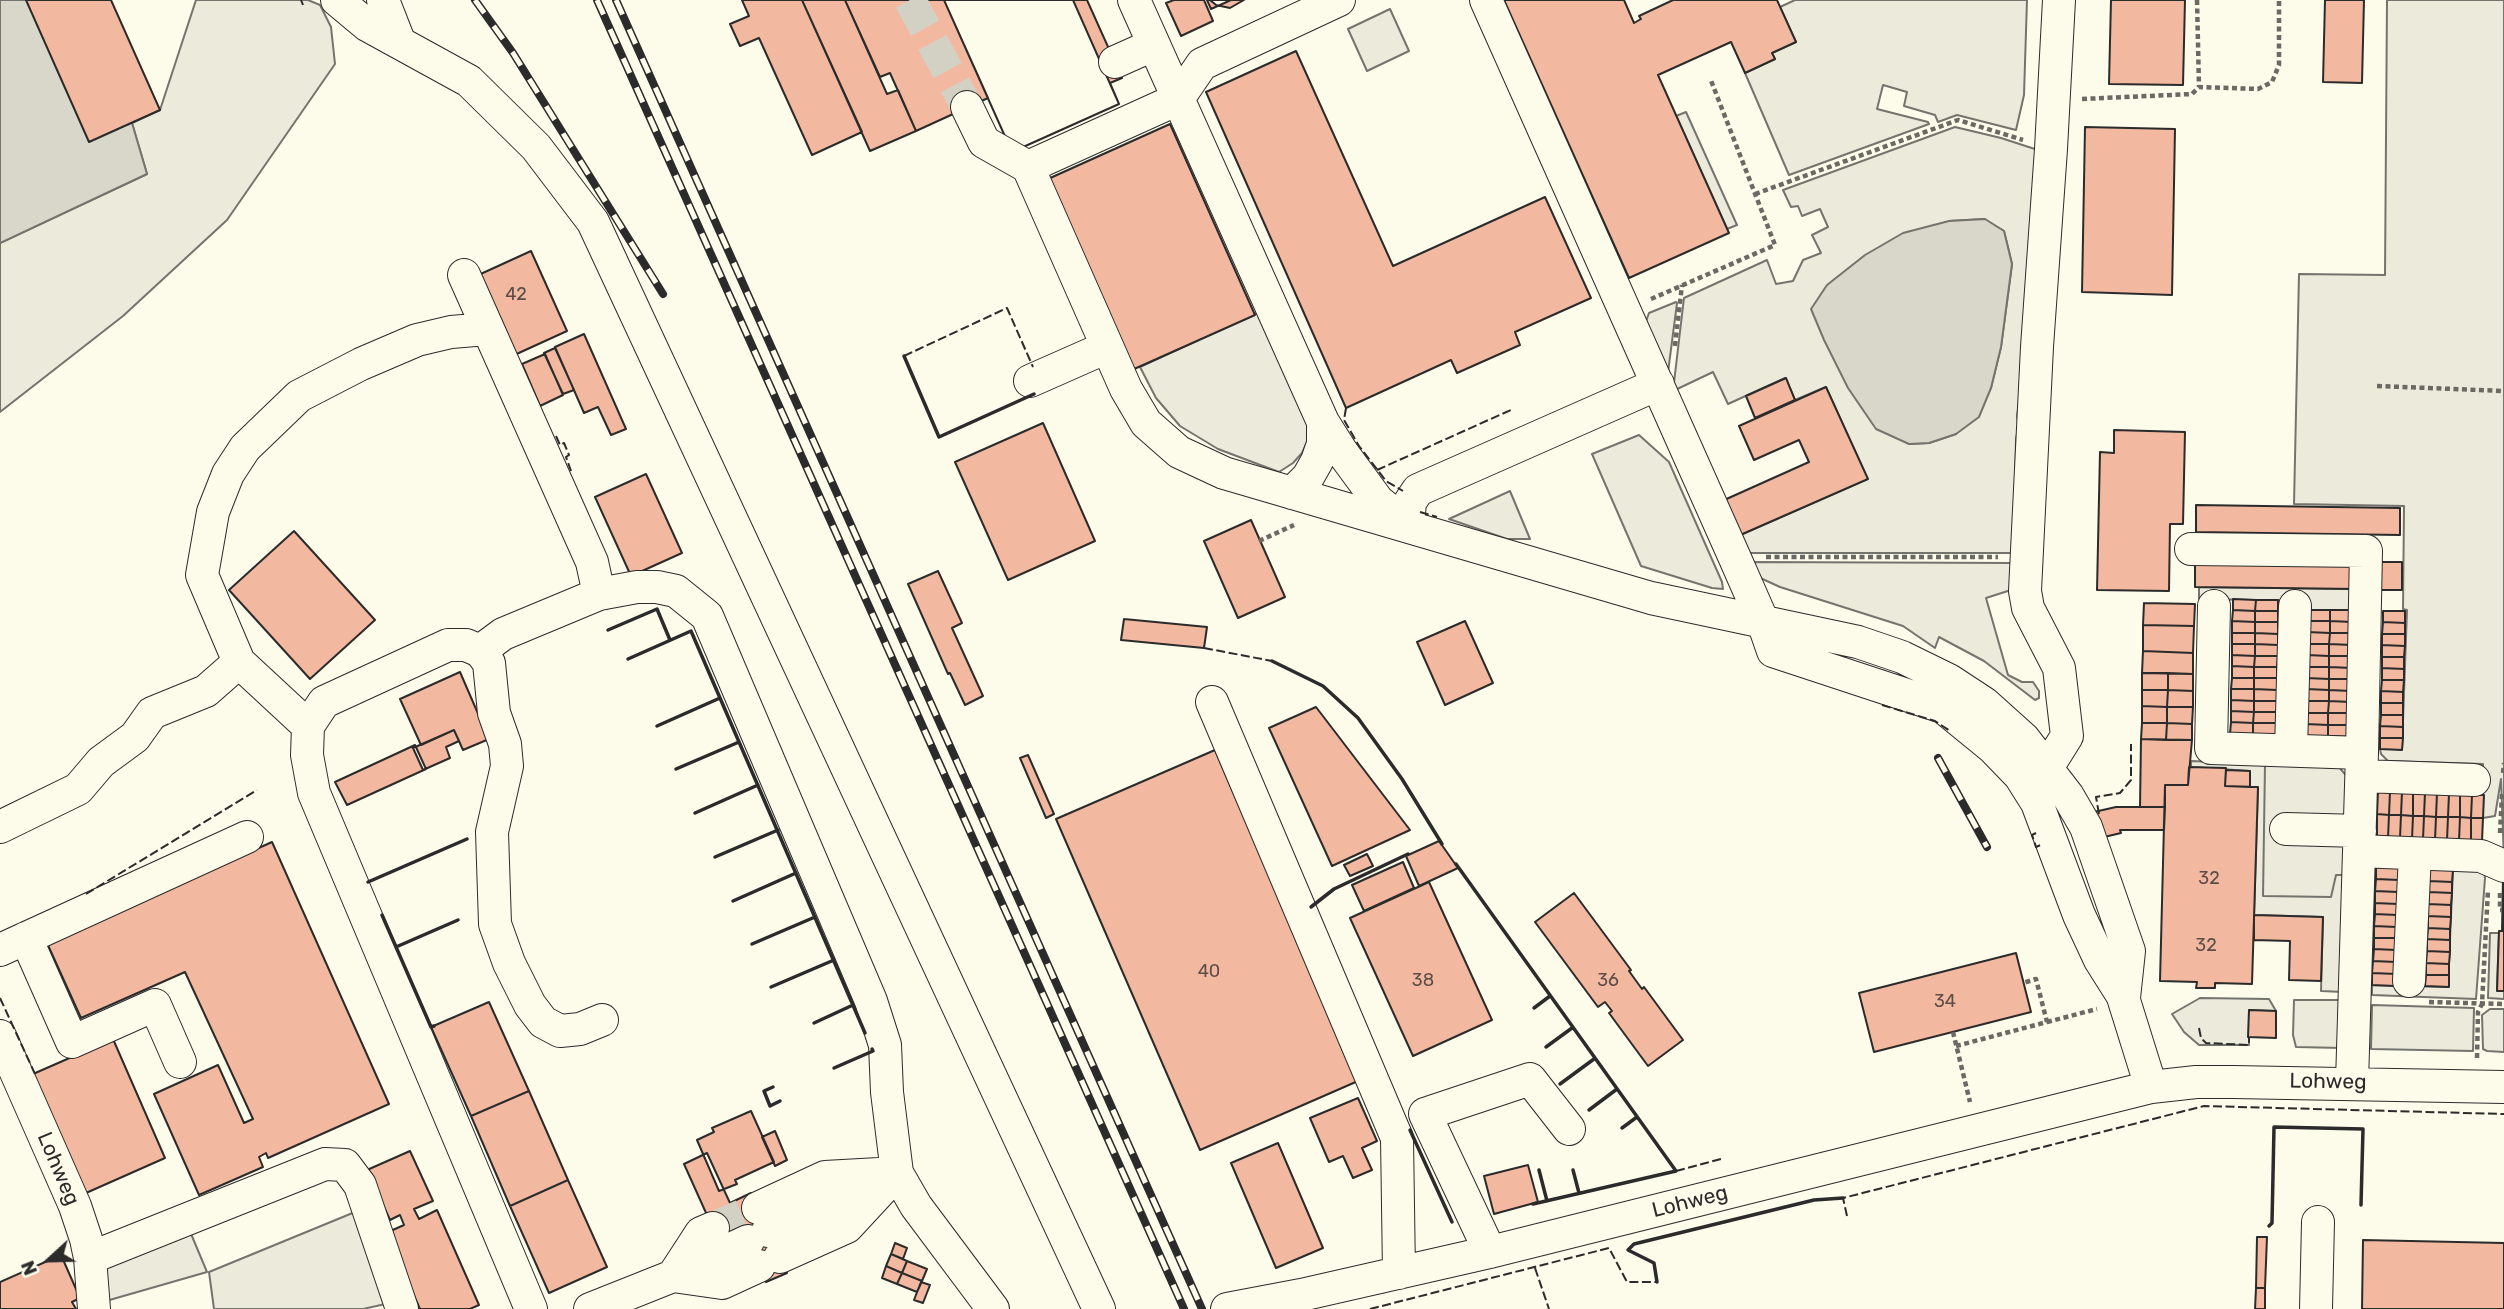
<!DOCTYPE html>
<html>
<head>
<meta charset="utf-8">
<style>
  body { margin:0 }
  #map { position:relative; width:2504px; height:1309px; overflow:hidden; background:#fdfbea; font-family:Rubik,sans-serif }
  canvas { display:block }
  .north { position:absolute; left:14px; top:1225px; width:70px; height:70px; -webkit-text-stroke:5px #fdfbea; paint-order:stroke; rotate:248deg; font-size:19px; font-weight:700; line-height:28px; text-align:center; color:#2b2b2b }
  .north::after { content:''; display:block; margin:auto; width:24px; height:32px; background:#2b2b2b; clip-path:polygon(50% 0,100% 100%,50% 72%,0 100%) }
</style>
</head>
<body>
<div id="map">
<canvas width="2504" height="1309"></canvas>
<div class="north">N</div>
</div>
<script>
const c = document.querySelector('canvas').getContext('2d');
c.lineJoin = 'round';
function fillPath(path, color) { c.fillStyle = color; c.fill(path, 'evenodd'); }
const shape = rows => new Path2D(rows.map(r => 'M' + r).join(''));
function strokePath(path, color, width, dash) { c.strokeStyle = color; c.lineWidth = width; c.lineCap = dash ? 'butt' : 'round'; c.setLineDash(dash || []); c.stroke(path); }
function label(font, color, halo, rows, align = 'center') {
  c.font = font + ' Rubik,sans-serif'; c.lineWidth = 5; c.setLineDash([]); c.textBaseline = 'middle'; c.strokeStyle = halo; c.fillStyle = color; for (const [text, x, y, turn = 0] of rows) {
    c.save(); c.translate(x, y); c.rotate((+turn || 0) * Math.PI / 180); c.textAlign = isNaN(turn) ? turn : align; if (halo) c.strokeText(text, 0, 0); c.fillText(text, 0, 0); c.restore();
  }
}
const green = shape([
  [196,0,308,0,320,5,331,27,335,64,227,220,123,316,0,412,0,243,147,174,132,123,160,110,196,0],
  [1795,0,2027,0,2024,95,2016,130,1957,115,1938,122,1935,115,1904,106,1907,92,1883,85,1877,109,1928,122,1929,124,1789,175,1745,73,1775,59,1772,53,1796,42,1780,7,1795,0],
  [2387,0,2504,0,2504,860,2501,779,2495,816,2483,818,2483,764,2388,761,2381,754,2380,749,2402,749,2407,610,2403,609,2404,506,2294,504,2299,274,2385,275,2387,0],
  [1390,9,1409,51,1367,71,1348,29,1390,9],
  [1686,112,1737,225,1727,229,1676,116,1686,112],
  [1955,127,2001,138,2041,151,2027,347,2017,416,2019,427,2016,438,2014,553,1743,553,1738,536,1867,479,1826,387,1795,400,1785,378,1728,404,1713,372,1673,391,1684,298,1767,260,1776,284,1793,281,1803,260,1821,253,1812,235,1828,227,1820,209,1802,216,1798,206,1791,207,1783,190,1955,127],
  [1984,219,2004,231,2012,264,2001,347,1991,388,1956,434,1929,443,1909,444,1949,221,1984,219],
  [1676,302,1677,303,1667,380,1644,327,1649,313,1676,302],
  [1259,312,1312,431,1302,453,1293,463,1279,472,1218,449,1180,426,1156,398,1140,367,1259,312],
  [1639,435,1669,462,1722,582,1723,589,1712,588,1641,566,1592,454,1639,435],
  [1510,491,1530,539,1507,539,1449,519,1510,491],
  [1748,562,2014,563,2014,589,1986,598,2008,675,2022,682,2033,682,2039,691,2039,698,2035,700,1984,661,1939,637,1935,648,1903,626,1780,587,1756,576,1748,562],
  [2199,587,2352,589,2351,610,2308,610,2308,601,2199,599,2199,587],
  [2191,761,2265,764,2334,878,2337,874,2347,875,2343,992,2321,991,2323,917,2254,915,2258,788,2250,787,2250,771,2191,767,2191,761],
  [2453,870,2484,870,2485,878,2476,999,2372,995,2372,985,2448,987,2453,870],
  [2490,933,2499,933,2497,990,2504,991,2504,999,2488,998,2490,933],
  [2200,998,2269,999,2276,1011,2249,1010,2249,1045,2199,1045,2184,1032,2172,1014,2200,998],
  [2294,1000,2344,1000,2342,1048,2296,1047,2293,1035,2294,1000],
  [2372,1005,2474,1008,2473,1051,2371,1049,2372,1005],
  [2490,1009,2504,1009,2504,1052,2487,1051,2483,1049,2482,1015,2490,1009],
  [189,1229,207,1272,106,1301,104,1277,107,1267,189,1229]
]);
fillPath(green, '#ecebdb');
strokePath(green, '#74746e', 2);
const parking = shape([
  [2265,764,2337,765,2351,781,2347,875,2336,875,2331,897,2263,896,2265,764],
  [355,1212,390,1303,363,1309,214,1309,209,1272,355,1212]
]);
fillPath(parking, '#eceadb');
strokePath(parking, '#74746e', 2);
const water = shape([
  [0,0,77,0,132,123,147,174,0,243,0,0],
  [1985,219,2004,231,2012,264,2001,347,1991,388,1979,417,1956,434,1929,443,1909,444,1876,429,1848,388,1824,340,1811,309,1827,285,1865,255,1903,233,1949,221,1985,219]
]);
fillPath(water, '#d8d7c9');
strokePath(water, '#74746e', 2);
const building = shape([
  [26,0,111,0,160,110,89,142,26,0],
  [742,0,802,0,862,132,812,155,759,38,740,46,730,24,749,16,742,0],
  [802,0,845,0,887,94,898,90,916,131,870,151,802,0],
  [845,0,944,0,988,98,916,131,890,73,880,77,845,0],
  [944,0,1073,0,1119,104,1012,152,944,0],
  [944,0,1087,0,1122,78,1110,83,1119,104,1012,152,944,0],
  [1174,0,1204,0,1213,21,1181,36,1166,3,1174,0],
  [1207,0,1231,0,1211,9,1207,0],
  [1210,0,1244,0,1230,8,1216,5,1210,0],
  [1504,0,1624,0,1634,23,1641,19,1639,16,1673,0,1777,0,1796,42,1772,53,1775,59,1745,73,1731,42,1658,75,1729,233,1629,278,1504,0],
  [2111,0,2185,0,2183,85,2109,84,2111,0],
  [2325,0,2364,0,2362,83,2323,82,2325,0],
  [1296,51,1393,266,1545,197,1591,298,1515,332,1520,345,1457,373,1451,360,1346,408,1206,92,1296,51],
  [1170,124,1255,315,1114,378,1028,188,1170,124],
  [2085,127,2175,129,2172,295,2082,292,2085,127],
  [531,251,567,331,510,357,474,277,531,251],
  [584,334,626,429,611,435,598,407,584,413,555,347,584,334],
  [555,348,574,390,563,394,544,353,555,348],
  [545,354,563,395,540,406,522,364,545,354],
  [1786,378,1795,400,1755,418,1746,396,1786,378],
  [1826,387,1868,479,1738,536,1722,501,1809,462,1799,440,1754,460,1739,426,1826,387],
  [1043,423,1095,541,1008,580,955,462,1043,423],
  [2114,430,2185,432,2183,524,2170,524,2169,591,2097,590,2100,452,2114,453,2114,430],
  [646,474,682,553,631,576,595,497,646,474],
  [2196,505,2400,508,2400,535,2196,532,2196,505],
  [1251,520,1285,597,1238,618,1204,541,1251,520],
  [294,531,375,620,310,679,229,590,294,531],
  [2195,562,2356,565,2356,589,2195,587,2195,562],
  [2379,562,2402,562,2402,590,2378,590,2379,562],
  [938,571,962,623,952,628,983,696,965,705,950,673,948,674,908,584,938,571],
  [2233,599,2256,600,2255,611,2233,610,2233,599],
  [2256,600,2278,600,2278,611,2255,611,2256,600],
  [2144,603,2195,604,2194,626,2143,625,2144,603],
  [2233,610,2255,611,2255,622,2232,621,2233,610],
  [2308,610,2330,610,2330,621,2308,621,2308,610],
  [2330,610,2353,610,2352,622,2330,621,2330,610],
  [2255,611,2278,611,2278,622,2255,622,2255,611],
  [2383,611,2405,611,2405,623,2383,622,2383,611],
  [1124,619,1207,627,1204,648,1121,640,1124,619],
  [1465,621,1493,683,1445,705,1417,642,1465,621],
  [2232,621,2255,622,2255,633,2232,633,2232,621],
  [2308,621,2330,621,2330,633,2307,632,2308,621],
  [2330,621,2352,622,2352,633,2330,633,2330,621],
  [2255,622,2278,622,2278,634,2255,633,2255,622],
  [2383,622,2405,623,2405,634,2382,634,2383,622],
  [2143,625,2194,626,2193,653,2143,651,2143,625],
  [2307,632,2330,633,2329,644,2307,644,2307,632],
  [2232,633,2255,633,2255,644,2232,644,2232,633],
  [2255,633,2278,634,2278,645,2255,644,2255,633],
  [2330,633,2352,633,2352,645,2329,644,2330,633],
  [2382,634,2405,634,2405,646,2382,645,2382,634],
  [2232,644,2255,644,2255,656,2232,655,2232,644],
  [2255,644,2278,645,2278,656,2255,656,2255,644],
  [2307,644,2329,644,2329,656,2307,655,2307,644],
  [2329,644,2352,645,2352,656,2329,656,2329,644],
  [2382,645,2405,646,2404,657,2382,657,2382,645],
  [2143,651,2193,653,2193,674,2142,673,2143,651],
  [2232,655,2255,656,2254,667,2232,666,2232,655],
  [2307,655,2329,656,2329,667,2307,667,2307,655],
  [2255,656,2278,656,2277,667,2254,667,2255,656],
  [2329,656,2352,656,2352,668,2329,667,2329,656],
  [2382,657,2404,657,2404,669,2382,668,2382,657],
  [2232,666,2254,667,2254,678,2232,678,2232,666],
  [2254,667,2277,667,2277,678,2254,678,2254,667],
  [2307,667,2329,667,2329,679,2306,678,2307,667],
  [2329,667,2352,668,2351,679,2329,679,2329,667],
  [2382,668,2404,669,2404,680,2382,680,2382,668],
  [460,672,489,739,463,750,454,730,421,745,400,699,460,672],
  [2142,673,2168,673,2168,690,2142,690,2142,673],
  [2168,673,2193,674,2193,691,2168,690,2168,673],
  [2232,678,2254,678,2254,689,2231,689,2232,678],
  [2254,678,2277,678,2277,690,2254,689,2254,678],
  [2306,678,2329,679,2329,690,2306,689,2306,678],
  [2329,679,2351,679,2351,691,2329,690,2329,679],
  [2382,680,2404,680,2403,692,2381,691,2382,680],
  [2231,689,2254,689,2254,701,2231,700,2231,689],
  [2254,689,2277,690,2277,701,2254,701,2254,689],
  [2306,689,2329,690,2329,701,2306,701,2306,689],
  [2142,690,2168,690,2167,707,2142,706,2142,690],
  [2168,690,2193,691,2193,707,2167,707,2168,690],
  [2329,690,2351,691,2351,702,2329,701,2329,690],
  [2381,691,2403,692,2403,703,2381,703,2381,691],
  [2231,700,2254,701,2254,712,2231,711,2231,700],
  [2254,701,2277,701,2277,712,2254,712,2254,701],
  [2306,701,2329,701,2328,713,2305,713,2306,701],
  [2329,701,2351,702,2351,713,2328,713,2329,701],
  [2381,703,2403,703,2403,715,2381,715,2381,703],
  [2142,706,2167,707,2167,723,2142,723,2142,706],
  [1316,707,1410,830,1332,866,1269,728,1316,707],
  [2167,707,2193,707,2192,724,2167,723,2167,707],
  [2231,711,2254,712,2253,723,2231,722,2231,711],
  [2254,712,2277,712,2276,723,2253,723,2254,712],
  [2305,713,2328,713,2328,725,2306,724,2305,713],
  [2328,713,2351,713,2350,725,2328,725,2328,713],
  [2381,715,2403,715,2403,727,2380,726,2381,715],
  [2231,722,2253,723,2253,734,2230,734,2231,722],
  [2142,723,2167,723,2166,740,2141,739,2142,723],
  [2167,723,2192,724,2192,740,2166,740,2167,723],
  [2253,723,2276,723,2276,735,2253,734,2253,723],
  [2306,724,2328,725,2328,736,2305,736,2306,724],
  [2328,725,2350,725,2350,737,2328,736,2328,725],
  [2380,726,2403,727,2403,738,2380,738,2380,726],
  [454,730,459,741,446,747,450,758,423,770,413,748,454,730],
  [2380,738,2403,738,2402,750,2380,749,2380,738],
  [2141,739,2192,740,2188,785,2165,785,2165,807,2140,807,2141,739],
  [415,745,426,769,347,805,335,782,415,745],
  [1215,750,1358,1081,1200,1150,1056,819,1215,750],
  [1028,755,1054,814,1046,818,1020,758,1028,755],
  [2189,767,2226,768,2225,786,2258,787,2252,984,2215,983,2215,988,2196,988,2197,982,2160,981,2165,785,2188,785,2189,767],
  [2226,770,2250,771,2250,787,2225,786,2226,770],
  [2378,791,2390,792,2389,815,2377,814,2378,791],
  [2390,792,2402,792,2401,815,2389,815,2390,792],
  [2402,792,2413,793,2413,816,2401,815,2402,792],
  [2413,793,2425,793,2424,816,2413,816,2413,793],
  [2425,793,2437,793,2436,817,2424,816,2425,793],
  [2437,793,2449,794,2448,817,2436,817,2437,793],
  [2449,794,2460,794,2460,817,2448,817,2449,794],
  [2460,794,2472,795,2471,818,2460,817,2460,794],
  [2472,795,2484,795,2483,818,2471,818,2472,795],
  [2116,807,2165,807,2164,830,2120,830,2121,833,2100,838,2094,812,2116,807],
  [2377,814,2389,815,2388,838,2377,837,2377,814],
  [2389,815,2401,815,2400,838,2388,838,2389,815],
  [2401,815,2413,816,2412,839,2400,838,2401,815],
  [2413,816,2424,816,2423,839,2412,839,2413,816],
  [2424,816,2436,817,2435,840,2423,839,2424,816],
  [2436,817,2448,817,2447,840,2435,840,2436,817],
  [2448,817,2460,817,2459,841,2447,840,2448,817],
  [2460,817,2471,818,2471,841,2459,841,2460,817],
  [2471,818,2483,818,2482,841,2471,841,2471,818],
  [1439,841,1458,868,1419,886,1406,856,1439,841],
  [272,842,389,1104,268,1158,266,1153,259,1157,263,1167,199,1195,154,1094,218,1065,244,1123,253,1119,185,972,81,1018,47,943,272,842],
  [1367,854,1373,866,1350,876,1344,865,1367,854],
  [1403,862,1414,888,1364,911,1352,885,1403,862],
  [2376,867,2399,868,2399,880,2376,879,2376,867],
  [2429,869,2453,870,2452,882,2429,881,2429,869],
  [2376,879,2399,880,2398,892,2375,891,2376,879],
  [2503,879,2504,879,2504,931,2502,931,2503,879],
  [2429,881,2452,882,2452,893,2429,892,2429,881],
  [1429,882,1492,1020,1413,1056,1350,918,1429,882],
  [2375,891,2398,892,2398,904,2375,903,2375,891],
  [2429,892,2452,893,2451,905,2428,904,2429,892],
  [1574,893,1631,970,1629,971,1642,989,1644,987,1683,1040,1648,1066,1609,1013,1612,1011,1605,1002,1598,1007,1535,922,1574,893],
  [2375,903,2398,904,2397,915,2375,914,2375,903],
  [2428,904,2451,905,2451,917,2428,916,2428,904],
  [2375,914,2397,915,2397,927,2374,926,2375,914],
  [2254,915,2323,917,2321,981,2289,980,2290,941,2254,940,2254,915],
  [2428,916,2451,917,2450,929,2428,928,2428,916],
  [2374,926,2397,927,2397,938,2374,938,2374,926],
  [2428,928,2450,929,2450,940,2427,939,2428,928],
  [2499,931,2504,931,2504,991,2497,991,2499,931],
  [2374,938,2397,938,2396,950,2374,949,2374,938],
  [2427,939,2450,940,2450,952,2427,951,2427,939],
  [2374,949,2396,950,2396,962,2373,961,2374,949],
  [2427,951,2450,952,2449,964,2426,963,2427,951],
  [2016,953,2031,1012,1874,1052,1859,993,2016,953],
  [2373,961,2396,962,2396,974,2372,973,2373,961],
  [2426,963,2449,964,2449,975,2426,975,2426,963],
  [2372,973,2396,974,2395,986,2372,985,2372,973],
  [2426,975,2449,975,2449,987,2425,986,2426,975],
  [489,1002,529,1091,471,1116,431,1027,489,1002],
  [2249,1010,2276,1011,2276,1038,2248,1037,2249,1010],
  [113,1039,165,1158,86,1193,33,1074,113,1039],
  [529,1091,568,1180,510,1206,471,1116,529,1091],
  [1358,1098,1377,1141,1362,1148,1372,1170,1353,1178,1343,1156,1329,1162,1310,1118,1358,1098],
  [751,1111,774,1162,735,1180,737,1184,719,1191,697,1140,714,1132,712,1128,751,1111],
  [775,1131,787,1160,775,1166,762,1137,775,1131],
  [1278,1143,1323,1248,1276,1268,1231,1163,1278,1143],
  [410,1151,433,1201,414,1209,419,1219,437,1210,479,1305,470,1309,420,1309,386,1233,404,1225,400,1215,390,1220,367,1170,410,1151],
  [707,1153,730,1203,751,1193,787,1273,766,1282,745,1234,720,1244,684,1164,707,1153],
  [1528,1165,1538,1202,1494,1214,1484,1176,1528,1165],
  [568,1180,607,1267,549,1293,510,1206,568,1180],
  [2257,1237,2267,1237,2265,1288,2256,1288,2257,1237],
  [2363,1240,2504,1243,2504,1309,2362,1309,2363,1240],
  [895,1243,907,1248,903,1259,891,1254,895,1243],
  [891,1254,907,1261,902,1273,886,1266,891,1254],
  [61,1255,80,1298,72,1302,76,1309,0,1309,0,1282,61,1255],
  [907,1261,927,1269,922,1281,902,1273,907,1261],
  [886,1266,902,1273,897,1284,882,1278,886,1266],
  [902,1273,922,1281,917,1292,897,1284,902,1273],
  [921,1282,930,1285,923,1303,914,1300,921,1282],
  [2256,1288,2265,1288,2265,1309,2255,1309,2256,1288]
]);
fillPath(building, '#f2b8a0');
strokePath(building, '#2b2b2b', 2);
strokePath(shape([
  [910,0,967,107],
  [713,1228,758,1208]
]), '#d3d1c4', 32, [32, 16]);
const minor = shape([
  [337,0,367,25,469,81,536,147,593,222,1099,1309],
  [383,0,399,41],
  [1134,0,1323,422],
  [1486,0,1734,556,1763,622,1773,651,1943,707,1992,747,2020,776,2037,803,2079,915,2100,960,2124,998],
  [1115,62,1153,45],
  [967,107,984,142,1028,167,1126,389,1146,423,1179,452,1224,473,1651,598,1858,642,1902,657,1949,680,1984,703,2024,739,2068,796,2086,827,2129,951,2124,998],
  [1028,167,1178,99,1202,64,1339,0],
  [464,275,592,562,599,594],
  [1030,381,1107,347],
  [1292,493,1308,477,1317,461,1323,444,1323,422,1342,452,1378,501,1404,522],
  [1408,526,1410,502,1418,490,1658,384],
  [2191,549,2366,551,2362,753],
  [2214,606,2211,748,2362,753,2352,1082],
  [480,651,503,634,599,594,637,587,657,587,676,591,707,616,871,1001,885,1045,887,1092,897,1173],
  [239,662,202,575,213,512,228,474,245,448,299,396,361,364,417,340,451,332,487,329],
  [1212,702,1397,1138,1399,1273],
  [2291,750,2295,606],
  [2362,776,2474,780],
  [2032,779,2047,768,2067,736,2059,668,2028,608,2025,591,2037,347,2051,149,2059,0],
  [0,827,78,789,101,762,135,737,152,713,206,691,239,662,308,726],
  [2286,829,2360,831],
  [2359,851,2481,856,2504,866],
  [26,938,72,1042,155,1005,180,1062],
  [0,950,247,837],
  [2117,978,2151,1087],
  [2409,981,2415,854],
  [0,1036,75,1206,86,1239,90,1258,94,1309],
  [758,1208,825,1177,897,1173,768,1231],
  [713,1228,701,1233,673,1276,748,1241],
  [1490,1252,1425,1114,1530,1079,1569,1129],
  [780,1257,847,1227,897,1173,916,1206,993,1309],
  [90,1258,325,1164,345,1165,360,1185,402,1309],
  [531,1309,314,793,307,755,308,726,324,702,448,645,466,645,480,651,489,663,494,713,505,744,507,766,492,832,495,924,509,963,530,1005,543,1022,560,1031,580,1029,602,1020],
  [590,1309,673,1276,722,1283,759,1266],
  [1227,1309,1301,1295,1490,1252,2151,1087,2196,1082,2233,1082,2504,1087],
  [2316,1309,2318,1222]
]);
strokePath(minor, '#2b2b2b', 34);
strokePath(shape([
  [2197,0,2199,87],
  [2082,99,2192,94,2199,87,2258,89,2272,82,2279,65,2279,0],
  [1755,194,1958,120,2023,140],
  [1651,299,1775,245,1710,78],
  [1675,346,1682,285],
  [2377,386,2504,391],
  [1259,541,1294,525],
  [1766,557,1998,557],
  [2503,773,2504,763],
  [2500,833,2502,793],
  [2500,893,2500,910,2502,910],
  [2429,1002,2504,1004],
  [2047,1022,2097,1009],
  [1953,1032,1970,1102],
  [1956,1046,2047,1022,2036,979,2023,983],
  [2477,1058,2478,1012,2482,1004,2488,890]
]), '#6a6964', 4.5, [5, 3.5]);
strokePath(minor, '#fdfbea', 32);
const rail = shape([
  [475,0,513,53,663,294],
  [597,0,1184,1309],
  [616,0,1202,1309],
  [1938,758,1987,847]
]);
strokePath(rail, '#2b2b2b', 8);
strokePath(rail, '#fdfbea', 5, [16]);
strokePath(shape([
  [301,0,303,5],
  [904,356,1007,308,1033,367],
  [1346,408,1344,420,1359,446,1386,481,1403,491],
  [556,436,560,445,564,443,569,455,566,457,571,471],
  [1377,470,1513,409],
  [1420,512,1437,517],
  [1204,648,1272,661],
  [1882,705,1935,721,1950,731],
  [2099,814,2096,797,2120,793,2131,780,2131,744],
  [2036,833,2032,835,2036,847,2043,844],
  [86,894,257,790],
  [0,998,35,1074],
  [2199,1028,2201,1038,2206,1043,2249,1045,2249,1037],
  [1676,1171,1721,1159],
  [1847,1216,1843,1198,2204,1106,2504,1114],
  [1535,1268,1549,1309],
  [1370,1309,1609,1248,1627,1282,1657,1282]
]), '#2b2b2b', 2, [9, 3.5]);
strokePath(shape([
  [904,356,939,437,1034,394],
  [608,630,657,609,670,640],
  [628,659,691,631,865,1033],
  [1272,661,1323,686,1358,718,1402,779,1442,844],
  [657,726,720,698],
  [676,769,739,742],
  [695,813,758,785],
  [715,857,778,830],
  [1456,864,1676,1171,1533,1204],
  [368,882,467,839],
  [733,901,796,873],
  [1311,907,1334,889,1408,854],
  [382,915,431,1027,434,1026],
  [752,944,815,917],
  [396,947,458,920],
  [771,987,834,960],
  [1534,1008,1550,996],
  [814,1023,853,1005],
  [1546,1047,1572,1028],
  [834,1068,873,1051,872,1049],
  [1560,1084,1594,1059],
  [773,1087,764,1091,770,1106,780,1101],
  [1589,1110,1617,1089],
  [1622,1128,1637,1117],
  [1410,1130,1452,1222],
  [1539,1170,1547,1201],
  [1573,1170,1579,1193],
  [2269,1226,2272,1223,2274,1127,2363,1129,2361,1205],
  [1657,1282,1654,1263,1628,1250,1634,1244,1814,1200,1843,1198]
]), '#2b2b2b', 3.5);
label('18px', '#5d4e48', null, [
  ["42",516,295],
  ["32",2209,879],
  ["32",2206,946],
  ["40",1209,972],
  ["38",1423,981],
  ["36",1608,981],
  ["34",1945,1002]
]);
label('21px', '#2b2b2b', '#fdfbea', [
  ["Lohweg",2328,1082,1],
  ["Lohweg",58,1169,67],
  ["Lohweg",1690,1202,-14]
]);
</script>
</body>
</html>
